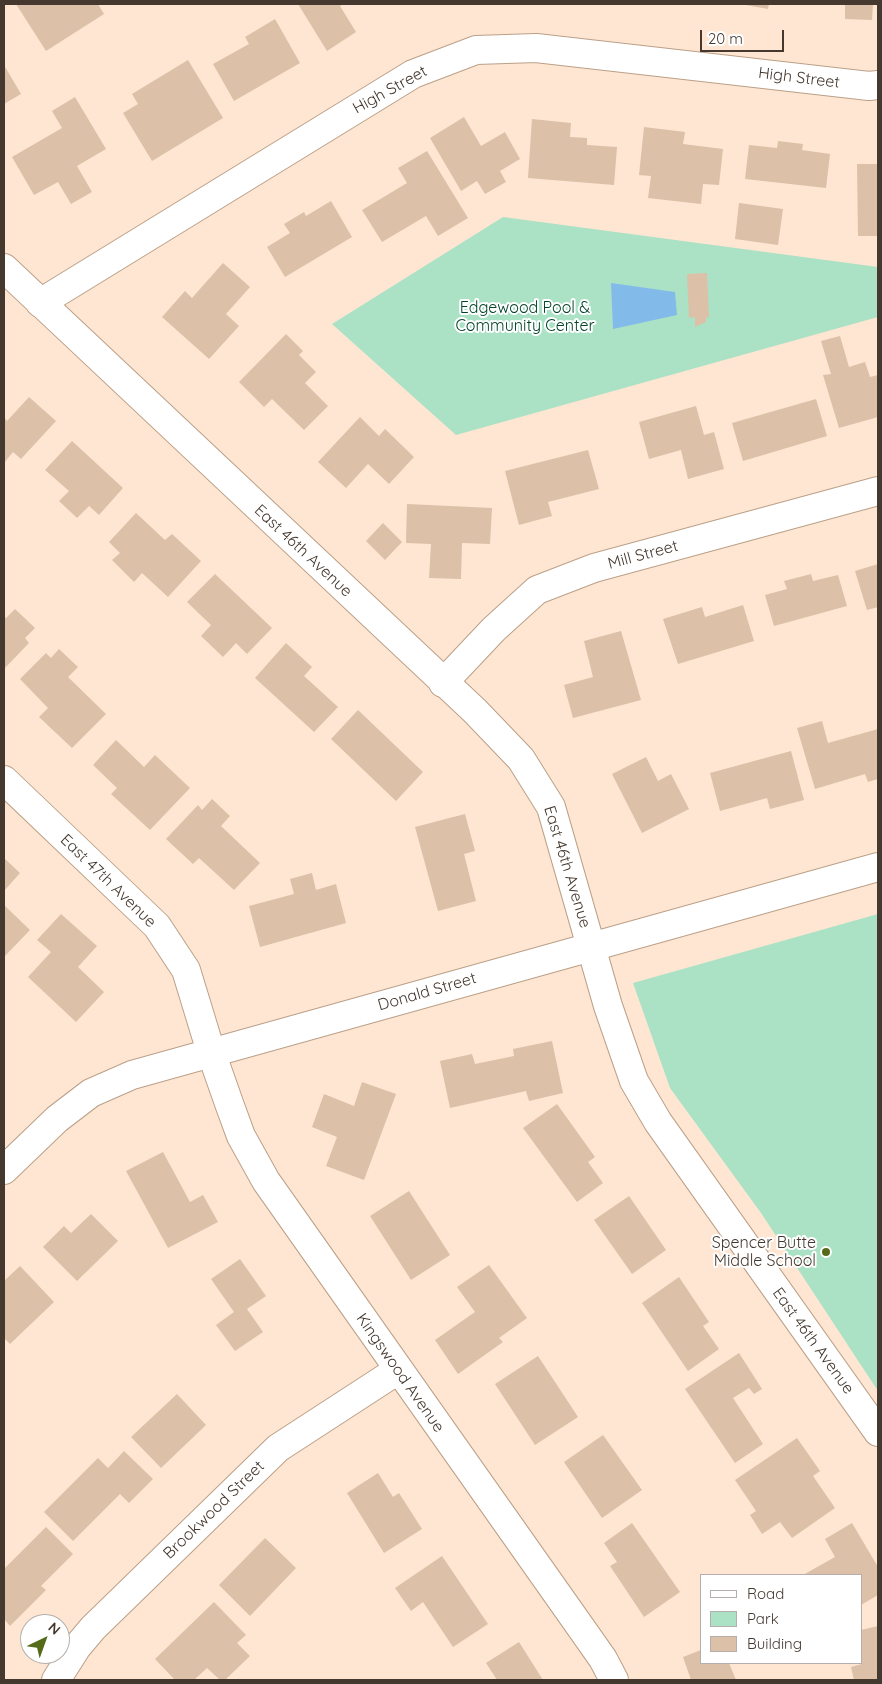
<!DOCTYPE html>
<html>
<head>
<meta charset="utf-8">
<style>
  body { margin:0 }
  #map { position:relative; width:882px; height:1684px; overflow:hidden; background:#fee6d2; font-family:Quicksand,sans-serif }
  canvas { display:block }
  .frame { position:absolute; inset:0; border:5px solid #44382f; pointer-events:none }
  .legend { position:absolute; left:700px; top:1574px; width:162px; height:90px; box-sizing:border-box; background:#fff; border:1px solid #b4afac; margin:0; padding:6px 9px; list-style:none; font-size:15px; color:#44382f }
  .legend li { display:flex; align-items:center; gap:10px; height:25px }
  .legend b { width:25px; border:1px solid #b4afac }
  .north { position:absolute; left:20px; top:1614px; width:50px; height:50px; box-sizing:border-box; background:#fff; border:1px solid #b4afac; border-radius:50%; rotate:42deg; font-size:14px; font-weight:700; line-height:20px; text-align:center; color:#44382f }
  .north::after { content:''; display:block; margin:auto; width:18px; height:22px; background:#556b19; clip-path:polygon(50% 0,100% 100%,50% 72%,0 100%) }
  .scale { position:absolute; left:700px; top:30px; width:84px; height:22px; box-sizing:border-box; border:2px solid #44382f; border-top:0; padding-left:6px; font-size:15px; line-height:18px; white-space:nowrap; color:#44382f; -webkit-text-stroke:4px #fff; paint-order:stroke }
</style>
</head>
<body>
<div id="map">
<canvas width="882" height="1684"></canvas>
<div class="frame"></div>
<ul class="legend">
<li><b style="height:6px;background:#fff"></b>Road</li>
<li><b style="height:14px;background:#abe2c5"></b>Park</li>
<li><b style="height:14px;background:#dcc0a8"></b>Building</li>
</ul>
<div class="north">N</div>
<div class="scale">20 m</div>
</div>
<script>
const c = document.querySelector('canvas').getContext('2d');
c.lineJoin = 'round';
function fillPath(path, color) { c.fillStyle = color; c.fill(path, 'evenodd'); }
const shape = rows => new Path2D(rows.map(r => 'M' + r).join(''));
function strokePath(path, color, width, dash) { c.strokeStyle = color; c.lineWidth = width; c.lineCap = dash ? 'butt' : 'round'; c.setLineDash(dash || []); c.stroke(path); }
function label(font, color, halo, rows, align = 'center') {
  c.font = font + ' Quicksand,sans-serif'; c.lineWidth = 4; c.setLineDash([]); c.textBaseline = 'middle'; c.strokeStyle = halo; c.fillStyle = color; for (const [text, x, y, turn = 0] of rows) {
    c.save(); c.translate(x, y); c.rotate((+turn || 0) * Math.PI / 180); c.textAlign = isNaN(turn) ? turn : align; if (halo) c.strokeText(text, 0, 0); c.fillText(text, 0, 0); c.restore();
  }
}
fillPath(shape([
  [503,217,878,267,878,317,456,435,332,324],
  [878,914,878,1391,761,1213,670,1088,633,983]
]), '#abe2c5');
fillPath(shape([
  [611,283,675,292,677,315,613,329]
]), '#82bbea');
fillPath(shape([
  [16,4,98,4,104,14,46,51],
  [298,4,344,4,340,6,356,32,327,51],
  [740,4,769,4,768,9],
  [845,4,873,4,872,20,845,19],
  [275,19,300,63,234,101,213,64,249,44,245,37],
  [188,60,223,118,152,161,123,113,138,104,132,94],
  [4,65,21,94,4,104],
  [75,97,106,149,77,166,92,192,71,204,58,182,34,195,12,157,62,128,52,111],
  [464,117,481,146,505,132,520,159,500,171,506,182,485,194,477,181,461,191,430,138],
  [532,119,571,123,570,137,587,138,587,145,617,147,614,185,528,178],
  [644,127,685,132,683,144,723,149,719,185,703,184,701,204,648,198,651,176,639,175],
  [778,141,803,144,802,150,830,154,826,188,745,179,749,145,777,148],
  [427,151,468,218,438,236,426,216,382,242,362,210,407,183,398,168],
  [857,164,878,164,878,236,858,236],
  [331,201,352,237,285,277,267,247,290,233,284,224,304,212,306,216],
  [739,203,783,209,778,245,735,239],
  [223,263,250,287,226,314,239,326,209,359,162,317,185,291,192,298],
  [707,273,709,317,706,318,706,322,695,327,695,317,689,318,687,274],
  [286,334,303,351,299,355,316,372,305,383,328,406,304,430,272,399,264,407,239,382],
  [840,336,849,367,865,362,870,377,878,375,878,417,839,428,823,375,831,374,821,341],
  [29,397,56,421,21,459,13,452,4,463,4,417,7,421],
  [816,399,827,436,743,461,732,423],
  [696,406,704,435,714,432,724,469,688,479,681,450,649,459,639,422],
  [360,417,379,436,385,429,414,457,389,484,368,464,346,488,318,462],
  [72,441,123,488,99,515,89,506,77,518,59,501,69,491,45,470],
  [588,450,599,489,548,502,552,516,519,525,505,471],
  [407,504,492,508,490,544,462,543,461,579,429,578,431,544,406,543],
  [136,513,165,540,172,534,201,561,168,597,142,573,134,582,112,560,120,553,109,542],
  [383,523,402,542,385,560,366,541],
  [878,564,878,607,867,610,855,571],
  [215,574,272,628,247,654,236,643,223,657,201,636,211,625,187,602],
  [811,574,813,581,838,575,847,606,774,626,765,595,787,589,784,581],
  [743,605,754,641,678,664,663,619,702,607,705,617],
  [15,609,35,628,25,638,29,643,4,669,4,616,6,618],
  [621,631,641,700,573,718,564,685,593,677,584,641],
  [286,643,312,667,304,676,338,707,314,732,255,678],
  [59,649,78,667,68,677,106,714,72,748,39,717,48,708,20,679,46,653,51,658],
  [358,710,423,772,396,801,331,739],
  [822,721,828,743,878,729,878,779,868,782,865,774,815,789,797,728],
  [116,740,144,767,155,755,190,788,150,830,111,794,117,788,93,765],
  [791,751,804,800,770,809,767,798,720,811,710,773],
  [646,757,658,781,671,774,689,809,642,833,612,774],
  [212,799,230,816,221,826,260,863,234,890,199,858,193,864,166,839,198,805,202,810],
  [465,814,475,851,464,854,476,901,438,911,415,827],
  [4,858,20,873,4,891],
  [312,873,316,890,336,884,346,923,260,947,249,906,294,894,290,879],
  [4,905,30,930,5,956,4,955],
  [61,914,97,946,78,967,104,992,76,1022,28,977,51,952,37,940],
  [552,1041,563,1093,529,1101,526,1091,450,1108,440,1061,472,1054,475,1064,514,1056,513,1049],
  [362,1082,396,1094,364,1180,326,1166,337,1137,312,1127,324,1094,354,1106],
  [557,1104,595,1157,588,1162,603,1183,577,1202,523,1128],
  [163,1152,190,1202,203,1195,218,1222,168,1248,126,1171],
  [409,1191,450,1255,411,1280,370,1216],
  [629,1196,666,1250,632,1274,594,1220],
  [91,1214,118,1241,77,1281,43,1247,64,1226,71,1233],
  [240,1259,266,1296,247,1309,263,1332,235,1351,216,1325,234,1312,211,1279],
  [489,1265,527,1318,499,1338,503,1342,458,1374,435,1340,475,1312,457,1287],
  [20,1266,54,1302,10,1344,4,1338,4,1281],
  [679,1277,709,1322,703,1326,719,1349,688,1371,642,1303],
  [739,1353,762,1389,754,1394,749,1388,733,1398,763,1444,735,1463,685,1389],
  [538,1356,578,1417,535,1445,495,1384],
  [177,1394,206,1425,161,1468,131,1437],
  [603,1435,642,1490,602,1518,564,1462],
  [797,1438,820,1471,813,1476,835,1508,792,1538,780,1522,762,1534,750,1515,756,1511,735,1480],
  [124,1451,153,1479,129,1503,120,1494,73,1541,44,1512,98,1458,108,1468],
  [378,1473,393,1497,399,1493,422,1529,384,1553,347,1493],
  [632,1523,680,1592,644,1617,610,1566,617,1562,604,1543],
  [852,1523,878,1567,878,1595,861,1605,861,1575,803,1575,835,1557,825,1539],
  [46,1527,73,1554,41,1586,46,1590,10,1626,4,1619,4,1569],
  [265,1538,296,1568,250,1616,219,1585],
  [442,1556,488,1624,453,1647,423,1602,411,1611,395,1588],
  [214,1602,246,1635,237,1643,250,1656,225,1680,220,1680,207,1668,194,1680,175,1680,155,1659],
  [878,1626,878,1680,854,1680,851,1667,862,1664,861,1630],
  [519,1642,543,1680,497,1680,486,1663],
  [701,1650,701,1663,729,1663,736,1680,691,1680,683,1657]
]), '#dcc0a8');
const minor = shape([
  [40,303,413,74,476,50,536,48,869,86,878,85],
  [443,683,494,629,537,590,594,568,878,491],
  [4,780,157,926,186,970,211,1052,230,1106,241,1136,266,1181,584,1632,603,1659,614,1680],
  [56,1680,77,1647,93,1628,278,1448,398,1370]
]);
const tertiary = shape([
  [4,268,475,711,521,759,551,807,608,1006,634,1081,658,1122,878,1432],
  [4,1170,57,1119,91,1093,132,1075,878,867]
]);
strokePath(minor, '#bba088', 30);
strokePath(tertiary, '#bba088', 30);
strokePath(minor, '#fff', 28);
strokePath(tertiary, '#fff', 28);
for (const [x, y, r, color] of [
  [826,1252,5,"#556b19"]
]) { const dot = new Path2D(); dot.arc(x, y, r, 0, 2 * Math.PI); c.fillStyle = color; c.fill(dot); strokePath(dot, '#fff', 2); }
label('16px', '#44382f', '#fff', [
  ["High Street",799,78,7],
  ["High Street",390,90,-29],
  ["East 46th Avenue",303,551,43],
  ["Mill Street",643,555,-15],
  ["East 46th Avenue",567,867,73],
  ["East 47th Avenue",108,881,44],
  ["Donald Street",427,992,-16],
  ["East 46th Avenue",813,1341,54],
  ["Kingswood Avenue",400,1373,55],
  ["Brookwood Street",214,1510,-44]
]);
label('16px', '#04432b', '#fff', [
  ["Edgewood Pool &",525,308],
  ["Community Center",525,326]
]);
label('16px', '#44382f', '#fff', [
  ["Spencer Butte",816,1243],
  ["Middle School",816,1261]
], 'right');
</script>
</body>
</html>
